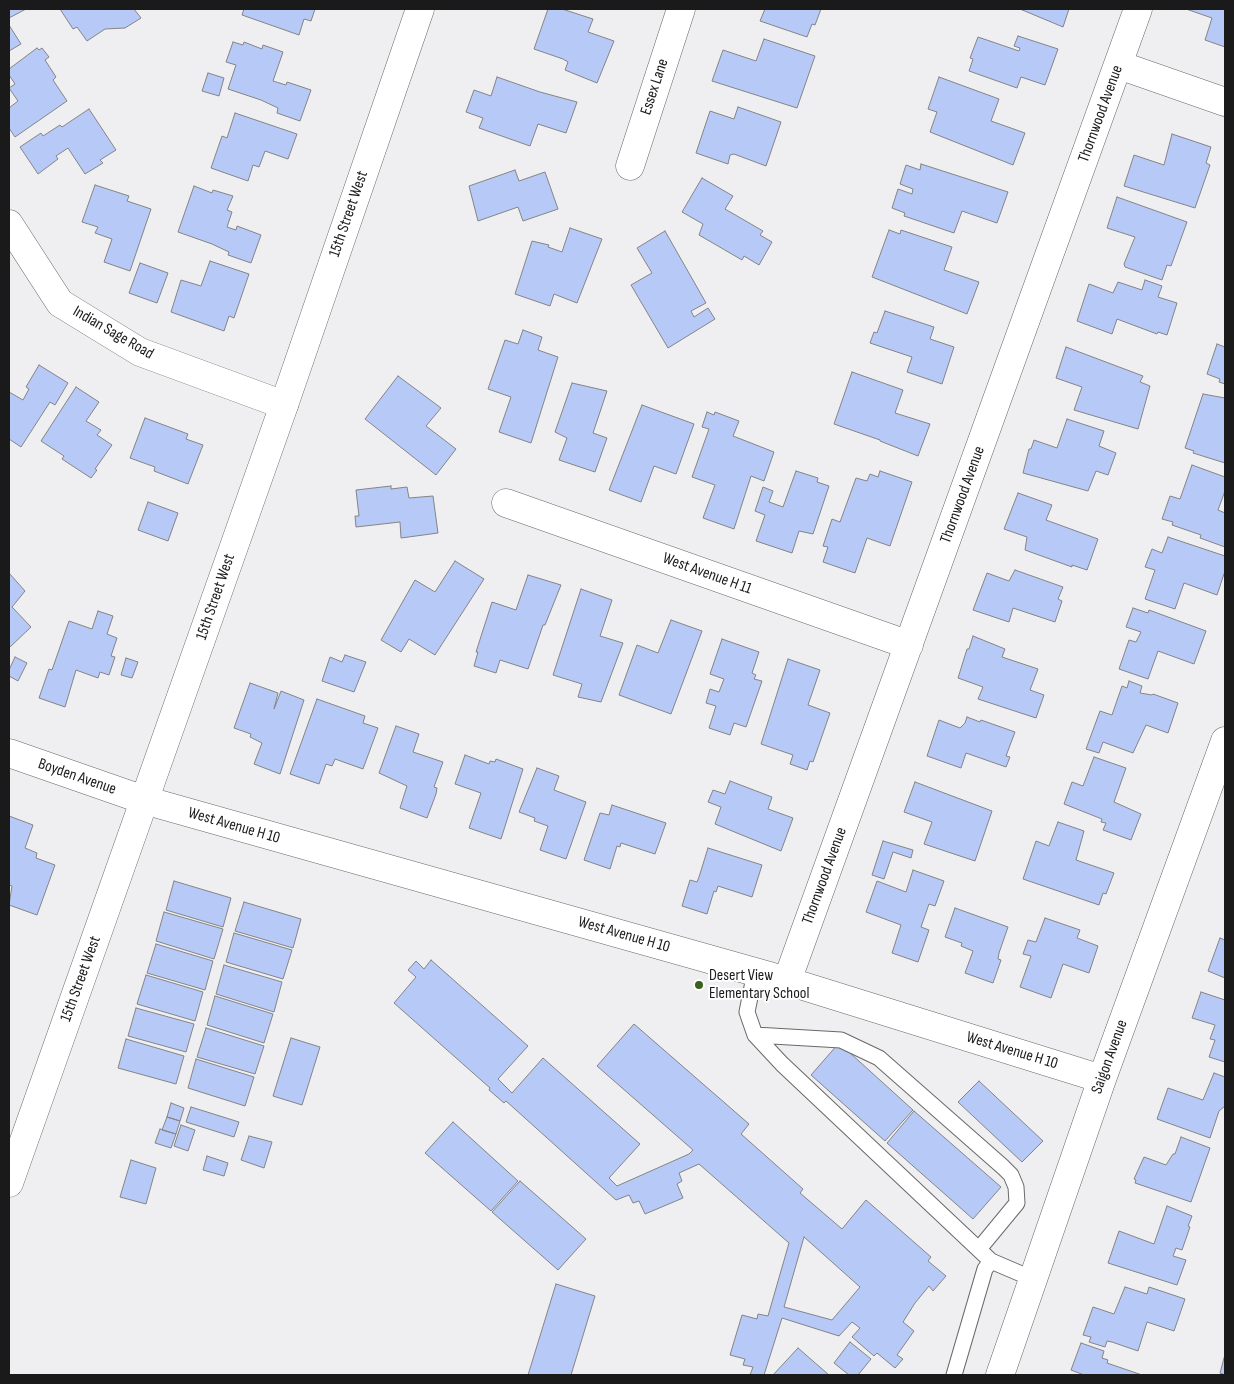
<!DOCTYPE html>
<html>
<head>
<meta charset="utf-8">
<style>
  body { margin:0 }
  #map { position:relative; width:1234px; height:1384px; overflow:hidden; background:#efeff1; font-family:"Sofia Sans Condensed",sans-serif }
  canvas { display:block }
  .frame { position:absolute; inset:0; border:10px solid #1a1a1a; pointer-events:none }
</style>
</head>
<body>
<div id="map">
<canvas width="1234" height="1384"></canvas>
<div class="frame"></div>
</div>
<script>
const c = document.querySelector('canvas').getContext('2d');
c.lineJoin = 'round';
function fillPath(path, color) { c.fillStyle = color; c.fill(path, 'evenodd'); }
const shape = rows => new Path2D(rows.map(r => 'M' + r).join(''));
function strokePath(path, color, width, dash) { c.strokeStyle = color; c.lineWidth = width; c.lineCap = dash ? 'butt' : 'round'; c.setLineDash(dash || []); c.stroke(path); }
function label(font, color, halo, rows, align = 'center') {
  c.font = font + ' "Sofia Sans Condensed",sans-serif'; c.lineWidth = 4; c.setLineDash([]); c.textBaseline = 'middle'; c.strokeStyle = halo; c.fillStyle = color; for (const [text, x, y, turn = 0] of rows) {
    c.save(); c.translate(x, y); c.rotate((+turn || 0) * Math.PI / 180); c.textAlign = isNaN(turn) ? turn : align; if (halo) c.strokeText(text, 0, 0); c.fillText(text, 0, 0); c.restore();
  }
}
const building = shape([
  [9,9,26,9,9,18,9,9],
  [60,9,134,9,141,18,125,28,105,29,87,41,77,27,73,29,60,9],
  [244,9,315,9,311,21,304,19,299,35,242,15,244,9],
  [548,9,562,9,593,19,588,32,614,41,597,83,565,70,568,62,563,59,534,49,548,9],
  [765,9,821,9,815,25,812,24,807,37,760,21,765,9],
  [1020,9,1069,9,1063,27,1020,9],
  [1186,9,1225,9,1225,47,1205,40,1212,18,1186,9],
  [9,25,21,44,9,51,9,25],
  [1018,36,1058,49,1045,85,1021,77,1017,88,969,71,973,59,970,58,978,37,1019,51,1020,48,1014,46,1018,36],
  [764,39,815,56,797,108,712,81,723,50,756,61,764,39],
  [233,42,243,45,244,42,262,49,263,45,283,52,273,81,286,85,287,82,311,90,300,121,277,113,278,108,261,100,228,89,236,65,226,62,233,42],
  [37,48,39,50,42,48,49,57,45,60,56,77,53,80,67,101,15,137,9,128,9,108,18,101,9,88,15,84,9,75,9,69,37,48],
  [208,73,224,78,219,96,202,91,208,73],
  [497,77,540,92,577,102,566,133,538,124,530,146,479,128,483,118,466,112,474,90,491,96,497,77],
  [939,77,999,99,991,121,1025,133,1013,165,930,132,937,112,928,109,939,77],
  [738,107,781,122,766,166,734,154,730,155,728,164,696,153,710,111,734,119,738,107],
  [89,109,116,150,100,160,103,163,85,174,68,148,56,156,58,159,38,174,20,147,41,133,43,136,60,125,62,127,89,109],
  [235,113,297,134,288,159,265,151,259,167,253,165,248,181,211,168,222,136,227,138,235,113],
  [1172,134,1211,147,1206,163,1210,165,1195,208,1124,186,1134,155,1164,165,1172,134],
  [921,164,1008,192,997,223,962,211,954,233,904,216,905,213,892,208,898,189,912,194,913,189,900,184,906,165,920,170,921,164],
  [515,170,519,181,545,172,558,209,523,221,518,207,478,221,469,186,515,170],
  [702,178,733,196,725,209,763,231,760,235,772,242,759,265,744,256,742,260,699,235,703,224,682,212,702,178],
  [95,185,129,196,127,201,151,209,130,271,104,262,112,239,95,233,98,227,82,222,95,185],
  [194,186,212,193,213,190,233,196,227,210,232,212,227,227,236,230,237,226,261,235,251,263,228,255,229,252,212,244,178,232,194,186],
  [1117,197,1187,222,1171,266,1167,265,1162,280,1125,267,1124,264,1135,237,1107,228,1117,197],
  [570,228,602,239,577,303,554,294,550,306,515,294,532,241,549,245,548,247,562,252,570,228],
  [889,230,900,234,901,230,952,247,944,270,979,282,967,314,872,277,889,230],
  [665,231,706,303,691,311,694,317,708,308,715,319,668,348,631,285,652,273,637,248,665,231],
  [210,261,249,274,234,318,229,316,224,331,171,312,181,280,201,286,210,261],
  [140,263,168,273,157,303,129,293,140,263],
  [1145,280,1162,286,1158,297,1177,303,1167,335,1158,332,1157,334,1117,319,1112,334,1077,321,1089,284,1113,293,1118,282,1142,290,1145,280],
  [885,311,934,327,930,339,954,347,942,384,907,372,912,357,870,343,874,332,877,333,885,311],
  [523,330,542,337,538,350,558,357,531,443,499,432,511,397,488,389,505,340,518,344,523,330],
  [1217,344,1225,347,1225,384,1219,382,1220,379,1207,374,1217,344],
  [1066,347,1143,376,1140,382,1150,386,1138,429,1074,410,1082,387,1056,378,1066,347],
  [39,365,68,383,55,405,50,402,21,447,9,439,9,392,23,400,29,389,26,387,39,365],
  [852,372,903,390,895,413,930,424,918,456,880,441,880,440,834,424,852,372],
  [398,376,441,408,426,426,456,449,436,475,365,419,398,376],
  [572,383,607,391,593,433,607,438,595,472,559,460,567,438,555,432,572,383],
  [76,387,99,402,86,421,101,430,97,435,112,445,95,469,97,470,91,478,62,459,64,456,41,441,76,387],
  [1203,394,1225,398,1225,463,1193,453,1194,451,1185,448,1203,394],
  [642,405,694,424,676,474,654,466,641,502,609,490,642,405],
  [707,412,714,415,715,412,739,421,733,436,774,452,764,481,751,476,734,529,703,518,715,485,692,477,709,429,702,427,707,412],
  [145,418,188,434,186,439,203,445,188,484,154,471,155,467,130,458,145,418],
  [1067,419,1104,431,1099,446,1116,453,1108,475,1096,471,1088,491,1023,473,1029,449,1031,449,1034,440,1057,448,1067,419],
  [1192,465,1225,477,1225,491,1218,510,1225,513,1225,547,1200,538,1201,535,1172,525,1173,522,1162,519,1170,496,1180,499,1192,465],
  [796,471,818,478,817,482,829,486,813,534,799,531,792,553,756,541,765,515,755,511,763,487,773,491,769,502,783,507,796,471],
  [880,471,912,482,890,546,867,538,855,573,823,562,828,547,823,546,832,519,840,522,856,478,867,481,870,474,878,477,880,471],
  [391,486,391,489,407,487,409,498,433,496,438,533,401,538,400,522,356,527,355,516,359,516,356,490,391,486],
  [1018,493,1052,505,1046,520,1098,539,1087,570,1072,565,1072,567,1025,550,1027,537,1004,529,1018,493],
  [148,502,178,513,168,541,138,530,148,502],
  [1168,537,1225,556,1225,571,1217,595,1184,583,1175,609,1145,599,1155,570,1145,567,1152,549,1162,553,1168,537],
  [455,561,484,579,435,655,409,639,401,652,381,640,415,580,435,592,455,561],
  [1015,570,1063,587,1058,599,1062,601,1055,622,1013,608,1009,622,973,610,987,573,1009,581,1015,570],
  [9,573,25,591,12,607,31,627,9,648,9,573],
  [528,575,561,585,545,625,543,625,528,669,500,660,496,673,474,666,478,652,476,652,492,602,516,610,528,575],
  [581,589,612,600,600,636,623,643,601,702,578,697,582,684,553,675,581,589],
  [1133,608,1148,613,1149,610,1206,631,1194,664,1158,651,1148,679,1119,669,1129,640,1136,642,1141,632,1126,627,1133,608],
  [98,611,113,616,107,634,117,638,111,656,115,657,109,675,100,672,98,678,76,670,65,707,39,698,49,669,52,670,69,621,92,629,98,611],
  [671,620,702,631,671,714,619,695,637,645,658,653,671,620],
  [973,636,1005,649,1002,657,1038,669,1030,690,1044,695,1036,718,978,699,983,687,958,678,967,649,969,649,973,636],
  [722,639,759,652,752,673,756,675,754,679,762,681,746,727,734,723,730,735,709,728,716,706,706,703,710,689,719,692,724,679,710,674,722,639],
  [345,655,366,662,354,692,322,681,330,657,342,662,345,655],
  [15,657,27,663,18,681,9,676,9,670,15,657],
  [126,658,138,662,132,678,121,675,126,658],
  [788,659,820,670,808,705,830,713,813,762,810,761,807,770,790,764,793,755,761,744,788,659],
  [1129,681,1142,686,1140,693,1152,695,1153,694,1178,703,1168,733,1146,725,1133,753,1103,742,1099,753,1086,749,1100,711,1112,715,1122,686,1127,688,1129,681],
  [250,683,278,693,274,709,281,691,304,700,280,774,254,764,262,743,250,737,251,734,234,728,250,683],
  [317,699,365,716,363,723,378,728,363,769,335,759,332,766,326,764,319,784,290,774,317,699],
  [967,717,980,722,981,720,1015,732,1006,756,1010,757,1006,767,966,753,961,768,927,756,939,720,960,728,965,723,967,717],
  [396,726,419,734,413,752,443,762,434,787,437,788,436,794,427,818,400,808,407,786,379,773,396,726],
  [465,755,489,764,490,761,495,762,496,759,523,769,501,839,469,828,481,793,455,784,465,755],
  [1094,757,1126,768,1114,802,1141,814,1131,840,1103,830,1106,823,1101,822,1102,819,1064,804,1072,782,1083,786,1094,757],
  [537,768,559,776,554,790,586,802,566,859,540,850,548,826,534,821,535,818,519,812,537,768],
  [730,781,772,797,768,809,793,818,781,851,715,824,721,807,708,802,713,790,725,794,730,781],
  [915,782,992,811,975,861,924,844,932,822,904,812,915,782],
  [612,805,666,823,655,854,621,843,620,847,617,846,610,869,584,860,600,813,609,815,612,805],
  [9,816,33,825,25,848,37,853,36,858,55,865,37,915,9,905,12,886,9,885,9,816],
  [1058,822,1084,831,1076,860,1114,873,1106,894,1103,893,1099,905,1023,879,1036,841,1049,846,1058,822],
  [883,841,913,850,911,858,893,852,884,879,872,875,883,841],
  [708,848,762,865,752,897,718,886,716,892,714,891,707,914,682,906,690,880,697,882,699,877,708,848],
  [913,870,944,881,935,906,929,904,921,927,929,930,918,962,892,953,901,925,866,912,877,881,906,892,913,870],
  [174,881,231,898,223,927,166,910,174,881],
  [244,902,301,919,293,948,235,931,244,902],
  [955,908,1008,927,999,953,998,959,1001,960,993,983,965,973,973,951,961,946,962,943,945,937,955,908],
  [164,912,223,929,214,959,156,941,164,912],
  [1045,918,1080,930,1077,938,1098,946,1089,973,1063,964,1051,998,1020,987,1031,956,1023,954,1028,940,1036,942,1045,918],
  [234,933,292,950,283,979,226,962,234,933],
  [1220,938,1225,940,1225,978,1208,971,1220,938],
  [156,944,213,961,205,990,147,973,156,944],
  [431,960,528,1046,498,1079,512,1093,543,1058,640,1144,609,1178,617,1186,689,1154,693,1150,597,1066,634,1024,749,1124,741,1134,803,1189,800,1193,842,1229,866,1200,931,1257,928,1261,946,1276,933,1291,929,1286,915,1303,903,1322,914,1331,897,1355,903,1359,895,1368,877,1353,874,1356,852,1337,860,1328,852,1322,839,1336,782,1318,764,1375,750,1375,753,1367,743,1365,745,1359,730,1355,742,1315,757,1319,758,1314,768,1316,789,1243,699,1164,679,1173,682,1181,677,1184,683,1198,645,1214,639,1201,633,1203,629,1195,616,1200,506,1101,504,1103,489,1090,490,1088,394,1003,416,977,408,970,416,961,424,969,431,960],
  [804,1237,860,1287,832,1320,784,1307,804,1237],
  [224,965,282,982,274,1012,216,994,224,965],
  [146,975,203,992,195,1021,137,1004,146,975],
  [1201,992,1225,1000,1225,1062,1209,1057,1215,1040,1210,1039,1215,1025,1192,1018,1201,992],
  [215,996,273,1014,264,1043,207,1025,215,996],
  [136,1008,194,1024,186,1052,128,1036,136,1008],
  [206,1028,264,1046,255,1074,197,1057,206,1028],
  [291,1038,320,1047,302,1105,273,1096,291,1038],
  [126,1039,184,1056,176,1084,118,1068,126,1039],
  [839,1043,913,1110,885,1141,811,1075,839,1043],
  [196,1059,254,1077,245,1106,188,1088,196,1059],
  [1214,1073,1225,1077,1225,1106,1219,1111,1210,1138,1157,1119,1168,1088,1203,1100,1214,1073],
  [979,1081,1043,1141,1022,1162,958,1102,979,1081],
  [171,1103,184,1108,180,1121,167,1117,171,1103],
  [191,1107,239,1122,234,1137,186,1122,191,1107],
  [914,1111,1001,1187,973,1219,887,1143,914,1111],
  [167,1117,180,1121,176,1134,162,1130,167,1117],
  [453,1122,518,1181,491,1211,425,1153,453,1122],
  [181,1125,195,1130,188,1151,174,1146,181,1125],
  [160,1129,176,1134,171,1148,155,1143,160,1129],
  [249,1136,272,1142,264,1168,241,1160,249,1136],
  [1181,1137,1210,1148,1191,1202,1135,1183,1136,1180,1134,1179,1144,1157,1166,1165,1173,1154,1175,1154,1181,1137],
  [207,1156,228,1163,224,1176,203,1170,207,1156],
  [131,1160,156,1168,146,1204,120,1197,131,1160],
  [520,1181,586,1239,558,1270,492,1212,520,1181],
  [1167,1206,1192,1216,1188,1226,1190,1227,1182,1250,1176,1248,1173,1256,1186,1260,1177,1285,1108,1263,1119,1231,1154,1244,1167,1206],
  [556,1284,595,1296,571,1375,528,1375,556,1284],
  [1125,1287,1147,1294,1149,1287,1185,1299,1174,1331,1147,1322,1138,1351,1112,1342,1107,1341,1105,1347,1089,1342,1091,1337,1083,1335,1093,1307,1114,1314,1125,1287],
  [850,1342,871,1359,858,1375,849,1375,834,1363,850,1342],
  [1081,1343,1104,1351,1102,1358,1108,1360,1107,1363,1142,1375,1084,1375,1071,1370,1081,1343],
  [798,1348,829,1375,773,1375,798,1348],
  [1224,1358,1225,1358,1225,1375,1220,1373,1224,1358]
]);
fillPath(building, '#b7c9f6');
strokePath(building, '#848486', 1);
const service = shape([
  [755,972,747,1012,755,1035,782,1064,991,1261,1033,1279],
  [755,1035,841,1040,879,1058,1003,1167,1011,1175,1016,1187,1017,1203,979,1249],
  [954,1375,985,1269,991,1261]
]);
const minor = shape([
  [1119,65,1225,102],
  [630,166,681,9],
  [9,224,60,303,140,352,284,405],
  [506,503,909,645],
  [9,753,144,800,787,981,1102,1079],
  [787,981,1138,9],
  [1000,1375,1102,1079,1225,741]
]);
const tertiary = shape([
  [9,1183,284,405,420,9]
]);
strokePath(service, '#69696a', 17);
strokePath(minor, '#69696a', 29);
strokePath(tertiary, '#69696a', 29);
strokePath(service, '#fff', 15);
strokePath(minor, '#fff', 28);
strokePath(tertiary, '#fff', 28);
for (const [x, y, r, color] of [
  [699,985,5,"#39621e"]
]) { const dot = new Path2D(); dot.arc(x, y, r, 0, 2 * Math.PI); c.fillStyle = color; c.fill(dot); strokePath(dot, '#fff', 2); }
label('16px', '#1a1a1a', '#fff', [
  ["Essex Lane",655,87,-72],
  ["Thornwood Avenue",1101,114,-70],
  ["15th Street West",349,214,-71],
  ["Indian Sage Road",113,333,30],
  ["Thornwood Avenue",963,495,-70],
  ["West Avenue H 11",707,574,20],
  ["15th Street West",216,597,-71],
  ["Boyden Avenue",77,777,19],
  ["West Avenue H 10",234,826,16],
  ["Thornwood Avenue",825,876,-70],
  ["West Avenue H 10",624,935,16],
  ["15th Street West",81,979,-70],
  ["West Avenue H 10",1012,1051,17],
  ["Saigon Avenue",1110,1057,-70]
]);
label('16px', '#1a1a1a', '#fff', [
  ["Desert View",709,976],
  ["Elementary School",709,994]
], 'left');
</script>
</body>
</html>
